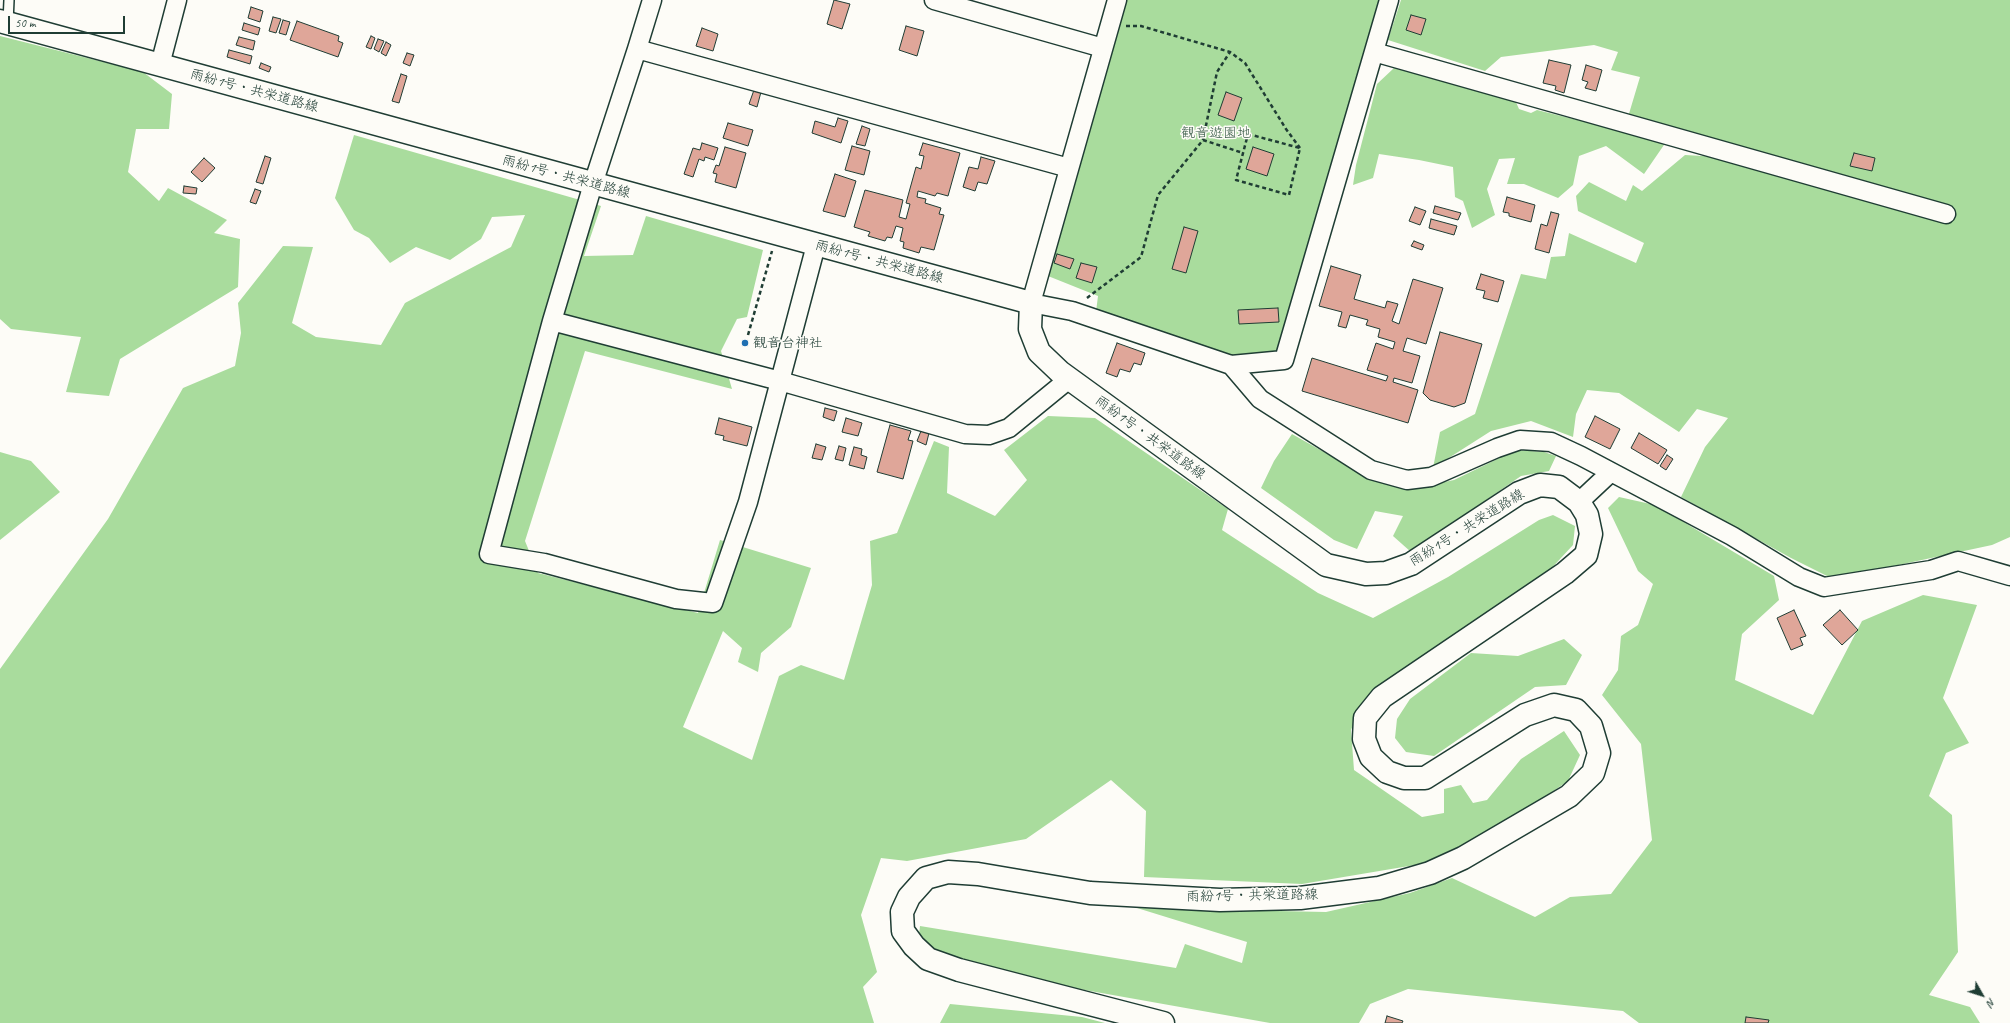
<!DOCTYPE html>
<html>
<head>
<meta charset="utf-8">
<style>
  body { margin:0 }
  #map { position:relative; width:2010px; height:1023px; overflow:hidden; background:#fdfcf7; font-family:Caveat,sans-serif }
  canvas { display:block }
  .north { position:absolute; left:1962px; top:975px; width:40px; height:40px; -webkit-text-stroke:3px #fdfcf7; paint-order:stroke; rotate:129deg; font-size:11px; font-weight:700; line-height:16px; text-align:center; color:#1f3d34 }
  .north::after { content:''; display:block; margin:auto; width:14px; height:18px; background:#1f3d34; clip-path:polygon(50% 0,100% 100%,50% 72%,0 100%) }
  .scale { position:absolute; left:8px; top:16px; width:117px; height:18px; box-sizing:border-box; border:2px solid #1f3d34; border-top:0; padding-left:5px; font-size:12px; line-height:14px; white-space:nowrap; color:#1f3d34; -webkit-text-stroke:3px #fdfcf7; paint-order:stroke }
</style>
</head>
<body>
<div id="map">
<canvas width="2010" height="1023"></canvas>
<div class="north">N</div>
<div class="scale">50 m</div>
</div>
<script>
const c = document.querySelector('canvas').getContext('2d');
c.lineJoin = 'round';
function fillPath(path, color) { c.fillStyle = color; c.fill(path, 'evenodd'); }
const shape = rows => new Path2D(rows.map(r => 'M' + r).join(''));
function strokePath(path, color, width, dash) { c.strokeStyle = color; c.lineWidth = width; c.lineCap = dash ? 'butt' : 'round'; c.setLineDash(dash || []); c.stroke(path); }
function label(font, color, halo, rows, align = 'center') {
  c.font = font + ' Caveat,"Klee One",sans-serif'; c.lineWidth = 3; c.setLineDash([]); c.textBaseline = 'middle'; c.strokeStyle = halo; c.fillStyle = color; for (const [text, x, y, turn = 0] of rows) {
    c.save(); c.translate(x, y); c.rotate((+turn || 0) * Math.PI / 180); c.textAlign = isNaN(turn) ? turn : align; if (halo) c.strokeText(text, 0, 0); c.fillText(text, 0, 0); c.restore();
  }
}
fillPath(shape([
  [1127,0,1381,0,1279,355,1230,358,1096,312,1098,296,1048,276],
  [1401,0,2010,0,2010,537,1992,545,1833,579,1791,558,1681,497,1705,447,1728,418,1697,409,1679,432,1619,393,1587,390,1576,414,1573,437,1531,421,1491,431,1433,468,1440,432,1475,414,1521,274,1546,279,1551,257,1565,256,1569,233,1636,263,1644,243,1578,211,1576,196,1589,182,1626,201,1633,185,1642,191,1685,155,1720,157,1628,117,1640,77,1611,70,1618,52,1594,45,1501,57,1485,71,1388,40],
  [0,36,143,72,172,94,169,129,136,129,128,172,159,201,168,188,227,220,214,233,240,239,238,287,120,359,109,396,66,392,81,337,11,329,0,319],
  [1394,68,1515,100,1519,109,1531,113,1537,110,1666,142,1644,174,1606,146,1579,156,1573,185,1558,198,1524,184,1507,184,1515,158,1499,159,1487,189,1495,215,1472,228,1463,201,1455,197,1453,167,1419,160,1379,154,1373,178,1353,185,1356,165,1377,84],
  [354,135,601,206,584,256,633,255,646,216,763,250,747,317,737,319,721,351,732,389,585,351,525,541,538,573,698,613,720,540,811,568,791,627,761,653,758,672,738,662,742,648,723,631,683,727,752,760,779,676,801,665,844,680,872,585,870,541,897,533,934,441,949,447,947,493,995,516,1027,480,1004,450,1048,416,1095,418,1228,509,1222,530,1318,593,1373,618,1448,577,1539,520,1553,515,1575,526,1573,545,1547,573,1363,701,1351,730,1354,770,1422,817,1444,813,1444,789,1461,785,1473,803,1487,800,1521,759,1564,731,1580,755,1568,781,1499,828,1421,864,1302,884,1144,877,1146,811,1111,780,1026,839,907,861,881,858,861,915,877,972,863,987,874,1023,0,1023,0,669,108,519,183,388,235,366,241,333,238,303,283,246,313,247,292,323,316,337,381,345,405,303,511,247,525,215,492,217,481,239,450,260,416,247,390,263,369,238,354,230,335,198],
  [1292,434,1361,473,1420,487,1454,480,1516,450,1544,452,1556,456,1549,471,1521,476,1411,552,1393,536,1403,516,1375,511,1357,549,1334,540,1261,488,1274,461],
  [0,452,31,461,60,492,0,540],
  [1619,497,1655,505,1774,576,1779,600,1742,634,1735,680,1813,715,1862,621,1923,595,1977,605,1943,698,1969,743,1946,753,1929,796,1952,815,1958,952,1929,995,1970,1007,1980,1023,1639,1023,1623,1011,1408,989,1370,1004,1359,1023,1270,1023,916,960,920,926,1176,968,1185,944,1242,963,1247,942,1137,908,1326,912,1410,893,1452,878,1535,917,1570,897,1611,894,1652,840,1641,744,1602,695,1618,670,1621,636,1638,625,1653,584,1638,571,1608,508],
  [1564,639,1582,655,1566,685,1535,687,1434,756,1406,752,1395,738,1397,719,1410,699,1471,653,1518,656],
  [950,1004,1082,1017,1105,1023,940,1023]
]), '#a9dc9d');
const building = shape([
  [834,0,850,4,842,29,827,24,834,0],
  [251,7,263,11,260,22,248,18,251,7],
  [1411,15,1426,19,1421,35,1406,30,1411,15],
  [273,17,281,19,276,33,269,31,273,17],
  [283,20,290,22,286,35,279,33,283,20],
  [297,21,339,36,338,41,343,43,338,57,290,40,297,21],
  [244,23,260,28,258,35,242,30,244,23],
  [906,26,924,31,917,56,899,50,906,26],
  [702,28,718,34,713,51,696,46,702,28],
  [371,36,375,38,371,49,366,47,371,36],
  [239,37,255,41,253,50,236,45,239,37],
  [378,39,384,41,379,52,374,49,378,39],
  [386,42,391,45,386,56,381,53,386,42],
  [229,50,252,56,250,64,227,57,229,50],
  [407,53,414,55,410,66,403,63,407,53],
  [1549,60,1571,65,1564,93,1555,90,1556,86,1543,83,1549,60],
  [261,63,271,67,269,72,259,68,261,63],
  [1586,65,1602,70,1596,91,1585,88,1588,82,1582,80,1586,65],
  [401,74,407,76,399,103,392,101,401,74],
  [754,90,761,92,757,107,749,104,754,90],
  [1226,92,1242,98,1234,121,1218,115,1226,92],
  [838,118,848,121,841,143,812,133,815,121,835,127,838,118],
  [728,123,753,130,748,146,723,138,728,123],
  [862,126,870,129,865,146,856,144,862,126],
  [702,143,718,148,714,160,705,157,704,161,699,159,693,177,684,174,693,148,700,150,702,143],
  [923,143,960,153,948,196,937,193,935,196,918,191,917,197,926,199,925,203,941,208,939,214,944,215,934,250,921,247,919,253,903,248,904,242,900,241,903,228,896,226,892,238,887,237,885,241,868,236,870,232,854,227,865,190,903,200,899,217,906,219,910,204,906,203,916,167,921,169,924,156,919,155,923,143],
  [852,146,870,151,864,175,845,170,852,146],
  [725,147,746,153,736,188,715,182,717,174,713,173,716,165,719,166,725,147],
  [1253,147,1274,154,1267,176,1246,169,1253,147],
  [1854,153,1875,158,1872,171,1850,166,1854,153],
  [265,156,271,158,263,184,256,182,265,156],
  [981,157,995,161,987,184,978,182,975,191,963,187,969,167,978,169,981,157],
  [204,158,215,168,202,182,191,172,204,158],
  [835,174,856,181,845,217,823,211,835,174],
  [184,186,197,188,196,194,183,193,184,186],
  [255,189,261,191,256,204,250,202,255,189],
  [1507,197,1535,205,1531,222,1509,216,1509,213,1503,212,1507,197],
  [1435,206,1461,213,1458,220,1433,213,1435,206],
  [1415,207,1426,211,1420,225,1409,221,1415,207],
  [1551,212,1559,214,1549,253,1535,249,1541,224,1547,226,1551,212],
  [1431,219,1457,226,1454,235,1429,228,1431,219],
  [1184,227,1198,231,1186,273,1172,269,1184,227],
  [1414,241,1424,245,1422,250,1411,246,1414,241],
  [1057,254,1074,259,1070,269,1054,263,1057,254],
  [1081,263,1097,267,1092,283,1076,278,1081,263],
  [1331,266,1361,275,1354,299,1385,308,1387,301,1398,304,1392,321,1399,324,1413,279,1443,288,1426,344,1407,338,1403,351,1420,356,1412,383,1394,378,1393,382,1418,390,1408,423,1302,391,1312,358,1386,381,1388,376,1367,370,1376,343,1393,349,1395,342,1378,337,1380,329,1366,325,1368,320,1350,315,1346,328,1338,326,1342,312,1319,306,1331,266],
  [1481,274,1504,281,1498,302,1483,298,1485,291,1476,289,1481,274],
  [1278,308,1279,322,1239,324,1238,310,1278,308],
  [1440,332,1482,344,1465,403,1454,407,1430,400,1423,393,1440,332],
  [1117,343,1145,353,1141,365,1134,363,1130,372,1120,369,1117,377,1106,373,1117,343],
  [825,408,837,411,834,421,823,417,825,408],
  [1595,416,1620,429,1610,449,1585,437,1595,416],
  [719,418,752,427,747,446,723,440,724,436,715,434,719,418],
  [846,418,862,423,858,436,842,432,846,418],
  [890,425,911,431,908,440,913,441,903,479,877,472,890,425],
  [921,431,929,433,926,445,917,441,921,431],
  [1639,433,1667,450,1658,464,1631,448,1639,433],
  [816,444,826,447,822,460,812,458,816,444],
  [839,446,846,448,843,461,835,459,839,446],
  [854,447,862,449,861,455,867,457,864,469,849,465,854,447],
  [1667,455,1673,459,1666,470,1660,466,1667,455],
  [1794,610,1806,636,1800,638,1803,645,1791,650,1777,618,1794,610],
  [1840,610,1858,630,1842,645,1823,625,1840,610],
  [1387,1016,1403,1021,1402,1023,1385,1023,1387,1016],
  [1746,1017,1769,1020,1768,1023,1745,1023,1746,1017]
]);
fillPath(building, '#dfa699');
strokePath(building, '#1f3d34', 1);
const lane = shape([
  [8,23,9,0]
]);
const street = shape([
  [934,0,1103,48],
  [1117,0,1031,303,1072,311,1231,365,1284,360,1389,0],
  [637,49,1069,168],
  [1374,52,1946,214],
  [160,65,177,0],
  [816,245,780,381,965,434,989,435,1009,428,1069,379],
  [552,321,780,381,748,502,713,603,676,599,544,563,489,554,552,321,593,184,637,49,652,0],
  [1231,365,1260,399,1371,470,1407,480,1431,477,1497,448,1520,440,1551,442,1581,456,1732,536,1799,577,1824,587,1931,570,1958,561,2010,576],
  [1579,502,1611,472]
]);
const secondary = shape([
  [0,21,1031,303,1030,329,1039,352,1060,372,1326,565,1366,574,1386,573,1411,564,1519,493,1540,485,1559,487,1579,502,1587,515,1591,534,1586,555,1565,573,1382,697,1365,718,1364,739,1371,757,1387,772,1404,778,1425,778,1525,715,1554,705,1576,710,1591,726,1599,753,1593,773,1569,796,1463,858,1430,873,1379,888,1300,898,1220,900,1090,893,978,874,948,872,926,878,909,897,902,912,903,931,914,946,928,959,959,970,1163,1023]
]);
strokePath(lane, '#1f3d34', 12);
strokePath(street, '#1f3d34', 21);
strokePath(secondary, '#1f3d34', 25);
strokePath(shape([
  [1126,26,1141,26,1230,52,1245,63,1286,129,1300,148],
  [1248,134,1300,148,1289,195,1236,180,1248,134],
  [1203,140,1243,153],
  [1087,298,1141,257,1158,195,1203,140,1217,72,1230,52],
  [748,335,772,251]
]), '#1f3d34', 2.5, [4, 3]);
strokePath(lane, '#fdfcf7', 9);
strokePath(street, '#fdfcf7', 18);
strokePath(secondary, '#fdfcf7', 22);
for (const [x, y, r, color] of [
  [745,343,4,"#1f6fb2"]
]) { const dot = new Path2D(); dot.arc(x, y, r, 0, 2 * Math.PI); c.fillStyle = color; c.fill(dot); strokePath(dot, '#fdfcf7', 1.5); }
label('14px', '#1f3d34', '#fdfcf7', [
  ["雨紛1号・共栄道路線",254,91,15],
  ["雨紛1号・共栄道路線",566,177,15],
  ["雨紛1号・共栄道路線",879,262,15],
  ["雨紛1号・共栄道路線",1150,438,36],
  ["雨紛1号・共栄道路線",1467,528,-32],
  ["雨紛1号・共栄道路線",1252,896,-1]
]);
label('14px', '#3b5d49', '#fdfcf7', [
  ["観音遊園地",1216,133]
]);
label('14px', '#1f3d34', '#fdfcf7', [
  ["観音台神社",753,343]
], 'left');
</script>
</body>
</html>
